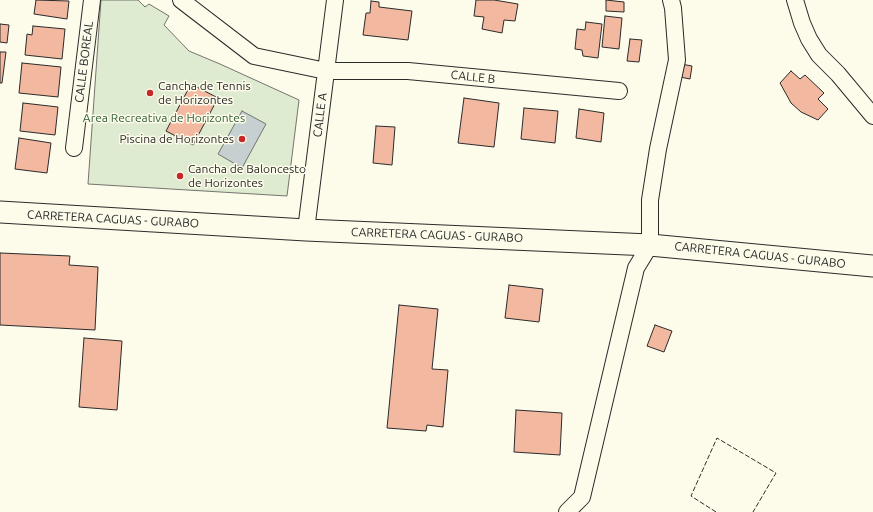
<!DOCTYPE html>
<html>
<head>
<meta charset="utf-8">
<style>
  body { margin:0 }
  canvas { display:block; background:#fdfbea }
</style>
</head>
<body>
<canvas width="873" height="512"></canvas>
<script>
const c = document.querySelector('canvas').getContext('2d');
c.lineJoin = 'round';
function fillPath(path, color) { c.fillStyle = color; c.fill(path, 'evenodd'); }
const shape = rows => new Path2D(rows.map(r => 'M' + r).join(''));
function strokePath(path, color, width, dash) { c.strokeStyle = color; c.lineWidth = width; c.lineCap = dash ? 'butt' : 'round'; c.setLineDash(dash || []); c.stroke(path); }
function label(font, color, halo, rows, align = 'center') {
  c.font = font + ' Ubuntu,sans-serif'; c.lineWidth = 3; c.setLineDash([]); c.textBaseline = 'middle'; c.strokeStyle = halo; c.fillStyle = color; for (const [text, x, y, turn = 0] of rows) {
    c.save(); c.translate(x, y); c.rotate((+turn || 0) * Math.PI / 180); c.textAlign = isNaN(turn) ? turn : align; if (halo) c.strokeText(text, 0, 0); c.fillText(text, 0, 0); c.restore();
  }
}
const green = shape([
  [101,0,138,0,145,7,149,4,169,16,164,25,189,51,220,64,299,100,287,196,88,184,101,0]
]);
fillPath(green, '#deebd1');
strokePath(green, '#74746e', 1);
const water = shape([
  [242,111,266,124,242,168,218,154,242,111]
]);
fillPath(water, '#c7d0d0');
strokePath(water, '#74746e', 1);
const building = shape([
  [36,0,69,1,67,19,34,14,36,0],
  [476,0,494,0,518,4,515,21,504,20,502,33,482,29,484,17,474,16,476,0],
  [606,0,624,2,624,12,606,11,606,0],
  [371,1,379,2,379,7,412,11,408,40,363,35,366,13,370,13,371,1],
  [605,16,622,18,619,49,602,47,605,16],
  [586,22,602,24,598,58,583,56,582,50,575,49,577,29,585,30,586,22],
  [0,24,9,25,7,43,0,42,0,24],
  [33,26,65,29,62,59,25,55,27,34,32,35,33,26],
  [630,39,642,40,639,62,627,61,630,39],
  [0,52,6,52,2,83,0,83,0,52],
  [670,62,692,66,690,79,670,75,670,62],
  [22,63,61,67,58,97,19,93,22,63],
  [791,71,800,79,805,75,824,93,818,99,828,109,818,120,801,112,791,103,780,83,791,71],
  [191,84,218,98,193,145,166,131,191,84],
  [464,98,499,103,494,147,458,143,464,98],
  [23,103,58,107,55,135,20,131,23,103],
  [524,108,558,111,555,143,521,139,524,108],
  [579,109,604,113,601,142,576,138,579,109],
  [376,126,395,127,392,165,373,163,376,126],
  [19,138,51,143,47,173,15,169,19,138],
  [0,253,70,256,69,265,98,267,95,330,0,325,0,253],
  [509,285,543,289,539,322,505,318,509,285],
  [399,305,438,309,432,369,448,370,443,427,427,425,426,431,387,428,399,305],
  [655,325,672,331,664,352,647,346,655,325],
  [84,338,122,341,117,410,79,407,84,338],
  [516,410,562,413,560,455,514,452,516,410]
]);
fillPath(building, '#f2b8a0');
strokePath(building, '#2b2b2b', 1);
const minor = shape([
  [181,0,254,56,326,71,408,71,619,91],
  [795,0,802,23,809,39,819,55,838,74,873,116],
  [74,148,92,0],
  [306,230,335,0],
  [567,512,582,497,636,268,650,245,650,200,658,149,677,60,673,8,671,0]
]);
const major = shape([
  [0,212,306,230,650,245,873,266]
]);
strokePath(minor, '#2b2b2b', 18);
strokePath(major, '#2b2b2b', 23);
strokePath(minor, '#fdfbea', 16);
strokePath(major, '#fdfbea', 21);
strokePath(shape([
  [716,512,691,496,717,438,776,473,753,512]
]), '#2b2b2b', 1, [5, 2]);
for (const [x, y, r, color] of [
  [150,93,4,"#c62828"],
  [242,139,4,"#c62828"],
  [180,176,4,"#c62828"]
]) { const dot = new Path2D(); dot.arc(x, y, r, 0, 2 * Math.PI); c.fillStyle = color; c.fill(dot); strokePath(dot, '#fdfbea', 1.5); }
label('12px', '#2b2b2b', '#fdfbea', [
  ["CALLE BOREAL",84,62,-83],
  ["CALLE B",473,77,6],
  ["CALLE A",320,115,-83],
  ["CARRETERA CAGUAS - GURABO",113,219,3],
  ["CARRETERA CAGUAS - GURABO",437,235,2],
  ["CARRETERA CAGUAS - GURABO",760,255,6]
]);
label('12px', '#2b2b2b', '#fdfbea', [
  ["Cancha de Tennis",158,86],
  ["de Horizontes",158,100],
  ["Piscina de Horizontes",234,139,"right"],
  ["Cancha de Baloncesto",188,169],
  ["de Horizontes",188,183]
], 'left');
label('12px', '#34623c', '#fdfbea', [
  ["Area Recreativa de Horizontes",164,118]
]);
</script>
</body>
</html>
